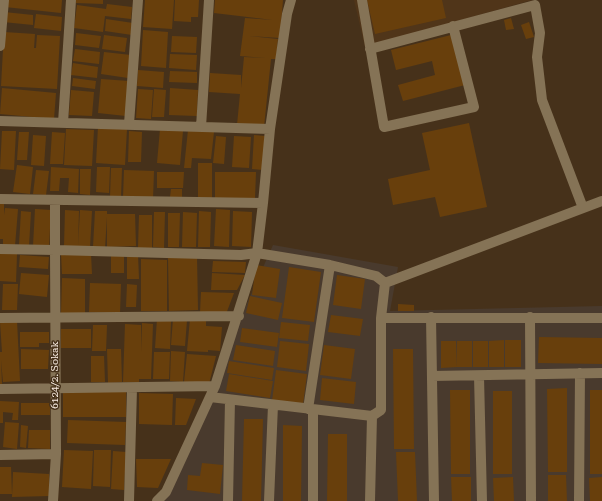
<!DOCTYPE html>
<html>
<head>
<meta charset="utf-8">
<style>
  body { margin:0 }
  canvas { display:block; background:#46311a }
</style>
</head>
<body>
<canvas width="602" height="501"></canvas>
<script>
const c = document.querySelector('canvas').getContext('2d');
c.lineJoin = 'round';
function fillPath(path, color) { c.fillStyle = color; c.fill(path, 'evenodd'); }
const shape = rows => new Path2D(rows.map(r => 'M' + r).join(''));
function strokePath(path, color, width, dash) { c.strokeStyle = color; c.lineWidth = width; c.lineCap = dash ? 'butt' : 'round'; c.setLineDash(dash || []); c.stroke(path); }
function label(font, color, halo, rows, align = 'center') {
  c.font = font + ' "Roboto Serif",serif'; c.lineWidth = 3; c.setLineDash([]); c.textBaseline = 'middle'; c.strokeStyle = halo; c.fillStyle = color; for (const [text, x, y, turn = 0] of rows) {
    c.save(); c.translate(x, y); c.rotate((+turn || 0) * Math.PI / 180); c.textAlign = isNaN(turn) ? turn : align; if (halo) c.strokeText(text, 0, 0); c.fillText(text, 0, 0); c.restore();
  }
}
fillPath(shape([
  [273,245,398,267,390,311,602,306,602,501,159,501]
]), '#493a2d');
fillPath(shape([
  [354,0,532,0,365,47]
]), '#503519');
fillPath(shape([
  [6,0,62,0,61,13,5,7],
  [76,0,103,0,103,4,76,3],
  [145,0,174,0,172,29,143,27],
  [175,0,199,0,198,17,191,17,191,22,174,21],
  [215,0,283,0,280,38,249,36,278,39,276,59,271,59,264,127,237,125,240,94,209,92,210,73,241,75,241,88,244,57,266,58,240,56,245,18,273,20,214,13],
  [367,0,442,0,446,18,375,34],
  [107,4,132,7,131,19,105,16,103,32,74,28,77,5,106,9],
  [4,12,33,15,33,25,3,22],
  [36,14,62,17,61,31,34,28],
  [511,18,514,29,506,30,504,20],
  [106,19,133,23,132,35,105,31],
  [529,22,534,37,526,39,521,25],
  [143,30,168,32,166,68,141,66],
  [4,32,35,34,34,48,36,48,37,35,60,36,57,89,1,86],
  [76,33,101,36,99,48,75,45],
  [104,35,127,38,125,52,102,49],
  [451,35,465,85,403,101,398,85,435,75,432,61,396,70,391,50],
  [172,36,197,37,196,53,171,52],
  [75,49,100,52,99,64,73,61],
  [104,52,131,55,128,78,101,74],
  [170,54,197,55,196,70,169,68],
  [73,63,98,67,97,78,71,75],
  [138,70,164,72,163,88,137,86],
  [170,71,197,72,197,83,169,82],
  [73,78,96,81,95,89,72,86],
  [101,79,129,81,126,116,98,113],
  [2,88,56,93,54,119,0,114],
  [170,88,198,90,197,116,169,115],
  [138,89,153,90,151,119,136,118],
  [154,89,166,90,164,117,152,117],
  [71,90,94,92,92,116,69,115],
  [469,123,487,207,440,217,435,197,393,205,388,179,430,170,422,133],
  [98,127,127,129,125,165,96,163],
  [66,129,94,130,92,166,64,165],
  [160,129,183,131,180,165,157,163],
  [188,130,214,132,211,159,192,158,191,168,184,168],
  [2,131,16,131,14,170,0,169],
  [129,131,142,132,141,162,128,162],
  [19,132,29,132,27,160,17,160],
  [52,132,65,133,63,164,50,164],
  [33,135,46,136,44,166,31,165],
  [254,135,265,136,263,170,252,169],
  [216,136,226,137,224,164,213,163],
  [234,136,251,137,249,168,232,167],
  [198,163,212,163,212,199,198,199],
  [17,165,33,167,30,194,13,192],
  [51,167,79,169,78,193,68,192,69,178,60,178,59,191,50,191],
  [97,167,110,167,109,193,96,192],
  [111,168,122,168,121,197,110,197],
  [80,169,91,169,90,195,80,194],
  [36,170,49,171,46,195,33,194],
  [124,170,154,171,153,199,123,198],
  [157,172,184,172,183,188,157,188],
  [215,172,256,172,255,198,215,198],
  [171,189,182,189,182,197,170,197],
  [0,203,4,203,4,215,5,208,18,209,15,246,3,245,3,239,0,239],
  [35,209,51,210,49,247,33,246],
  [216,209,230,210,229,247,214,246],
  [65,210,79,211,78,246,64,246],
  [80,210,92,211,90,247,78,246],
  [21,211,31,212,29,246,19,245],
  [95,211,107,211,107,214,135,214,136,246,107,247,107,217,105,248,93,247],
  [199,211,211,212,210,247,198,247],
  [233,211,252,212,251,247,232,246],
  [154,212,165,212,164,248,153,247],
  [183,212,197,213,196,247,182,247],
  [168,213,180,213,179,247,168,247],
  [139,215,152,215,152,248,138,248],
  [0,253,17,254,16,282,0,281],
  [111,253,124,253,124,273,111,273],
  [61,254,91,254,92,274,62,274],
  [127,254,138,254,139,279,127,279],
  [20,255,49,257,48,269,19,267],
  [197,257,198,310,169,311,168,258],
  [141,259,167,260,167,311,141,311],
  [213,261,246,262,245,273,212,272],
  [256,265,280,269,276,298,252,295],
  [289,267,321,272,314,322,282,318],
  [21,273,49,275,47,297,19,294],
  [212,273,245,275,237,290,211,290],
  [337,275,365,279,361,309,333,305],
  [62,278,85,279,85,313,61,313],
  [90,283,121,284,120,313,89,312],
  [3,284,18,284,17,310,2,310],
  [127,284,137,285,136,307,126,307],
  [201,292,234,293,226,314,200,313],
  [250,296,282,303,278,320,246,313],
  [398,304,414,305,414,311,398,311],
  [331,315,363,319,360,336,328,332],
  [157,319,171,320,170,349,155,348],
  [173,319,187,320,185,346,171,345],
  [190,319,206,321,206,326,222,327,220,351,208,350,208,352,187,351],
  [17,321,20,381,3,382,1,360,2,384,0,384,0,352,2,352,0,322],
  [281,322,310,325,308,341,279,338],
  [142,323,153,324,151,379,139,379,139,382,123,382,125,324,141,325,141,352],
  [93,325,107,325,106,351,92,351],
  [242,328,279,333,277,347,240,342],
  [61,329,91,329,91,348,61,348],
  [20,332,49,332,49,343,39,343,39,347,20,347],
  [539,337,602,338,602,364,538,363],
  [504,340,504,367,489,367,489,341],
  [505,340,521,340,521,367,505,367],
  [280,341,309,344,306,371,277,367],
  [441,341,456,341,457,367,441,368],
  [457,341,472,341,472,367,457,367],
  [473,341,488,341,488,367,473,367],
  [236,345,275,351,273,366,233,360],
  [324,345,355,349,351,379,320,375],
  [21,349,49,350,48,369,21,369],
  [107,349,121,349,122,382,108,383],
  [393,349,413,349,414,449,394,449],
  [171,351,185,352,183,382,170,381],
  [154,352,170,352,169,379,153,379],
  [187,354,216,356,209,384,184,382],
  [91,356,104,356,105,382,91,382],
  [229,361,274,368,272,380,227,373],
  [276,370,307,374,303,405,272,401],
  [229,374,273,381,270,398,226,391],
  [322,378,356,382,354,404,320,400],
  [567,388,567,472,548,472,547,389],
  [450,390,470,390,470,474,451,474],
  [590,390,602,390,602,474,590,474],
  [493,391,512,391,512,474,493,474],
  [63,392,126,392,126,417,63,417],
  [139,393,173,394,172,425,139,424],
  [176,398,196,399,186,425,175,425],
  [0,401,19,402,18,420,12,420,13,413,3,412,3,423,0,423],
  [21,403,50,403,50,415,21,415],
  [244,419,263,419,261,501,242,501],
  [68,420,126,422,125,445,67,443],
  [5,422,19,423,17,449,3,447],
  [21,425,28,426,26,448,20,447],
  [283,425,302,426,301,501,283,501],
  [29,430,50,430,50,449,28,448],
  [328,434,347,434,347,501,327,501],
  [64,450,93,451,91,489,62,487],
  [94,450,111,450,110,487,93,486],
  [113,451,126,452,124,490,111,489],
  [396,452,415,452,417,501,398,501],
  [136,459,171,459,158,488,137,487],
  [202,463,223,465,220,494,187,490,188,475,200,476],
  [0,467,11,467,12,494,0,494],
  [13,472,49,474,49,496,12,497],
  [548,475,566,475,567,501,548,501],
  [451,477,471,477,471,501,452,501],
  [513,477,514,501,494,501,493,478],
  [602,477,602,501,590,501,589,478]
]), '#683f0c');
strokePath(shape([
  [362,0,384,127,474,107,453,26],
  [0,46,4,0],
  [370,49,535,5,540,33,537,57,542,100,583,208],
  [0,121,270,129],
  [63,123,71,0],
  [129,124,138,0],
  [201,127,209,0],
  [0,199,263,203],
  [55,200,55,250,241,255,257,253,330,265,376,276,385,283],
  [0,249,55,250,56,454,53,501],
  [385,283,602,201],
  [431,317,434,501],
  [530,317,531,501],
  [0,318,239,316],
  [381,318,602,318],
  [432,376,602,373],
  [479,376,482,501],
  [0,389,215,386],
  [210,397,372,416],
  [308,409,330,265],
  [0,455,56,454],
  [129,501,132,388],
  [157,501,166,492,215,386,257,253,263,203,270,129,287,14,291,0],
  [228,501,230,400],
  [269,501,273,405],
  [313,501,313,410],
  [370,501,372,416,381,410,381,318,385,283],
  [579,501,580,373]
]), '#857356', 10);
label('10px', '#fef2e8', '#46311a', [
  ["6124/2. Sokak",55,375,-90]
]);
</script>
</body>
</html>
